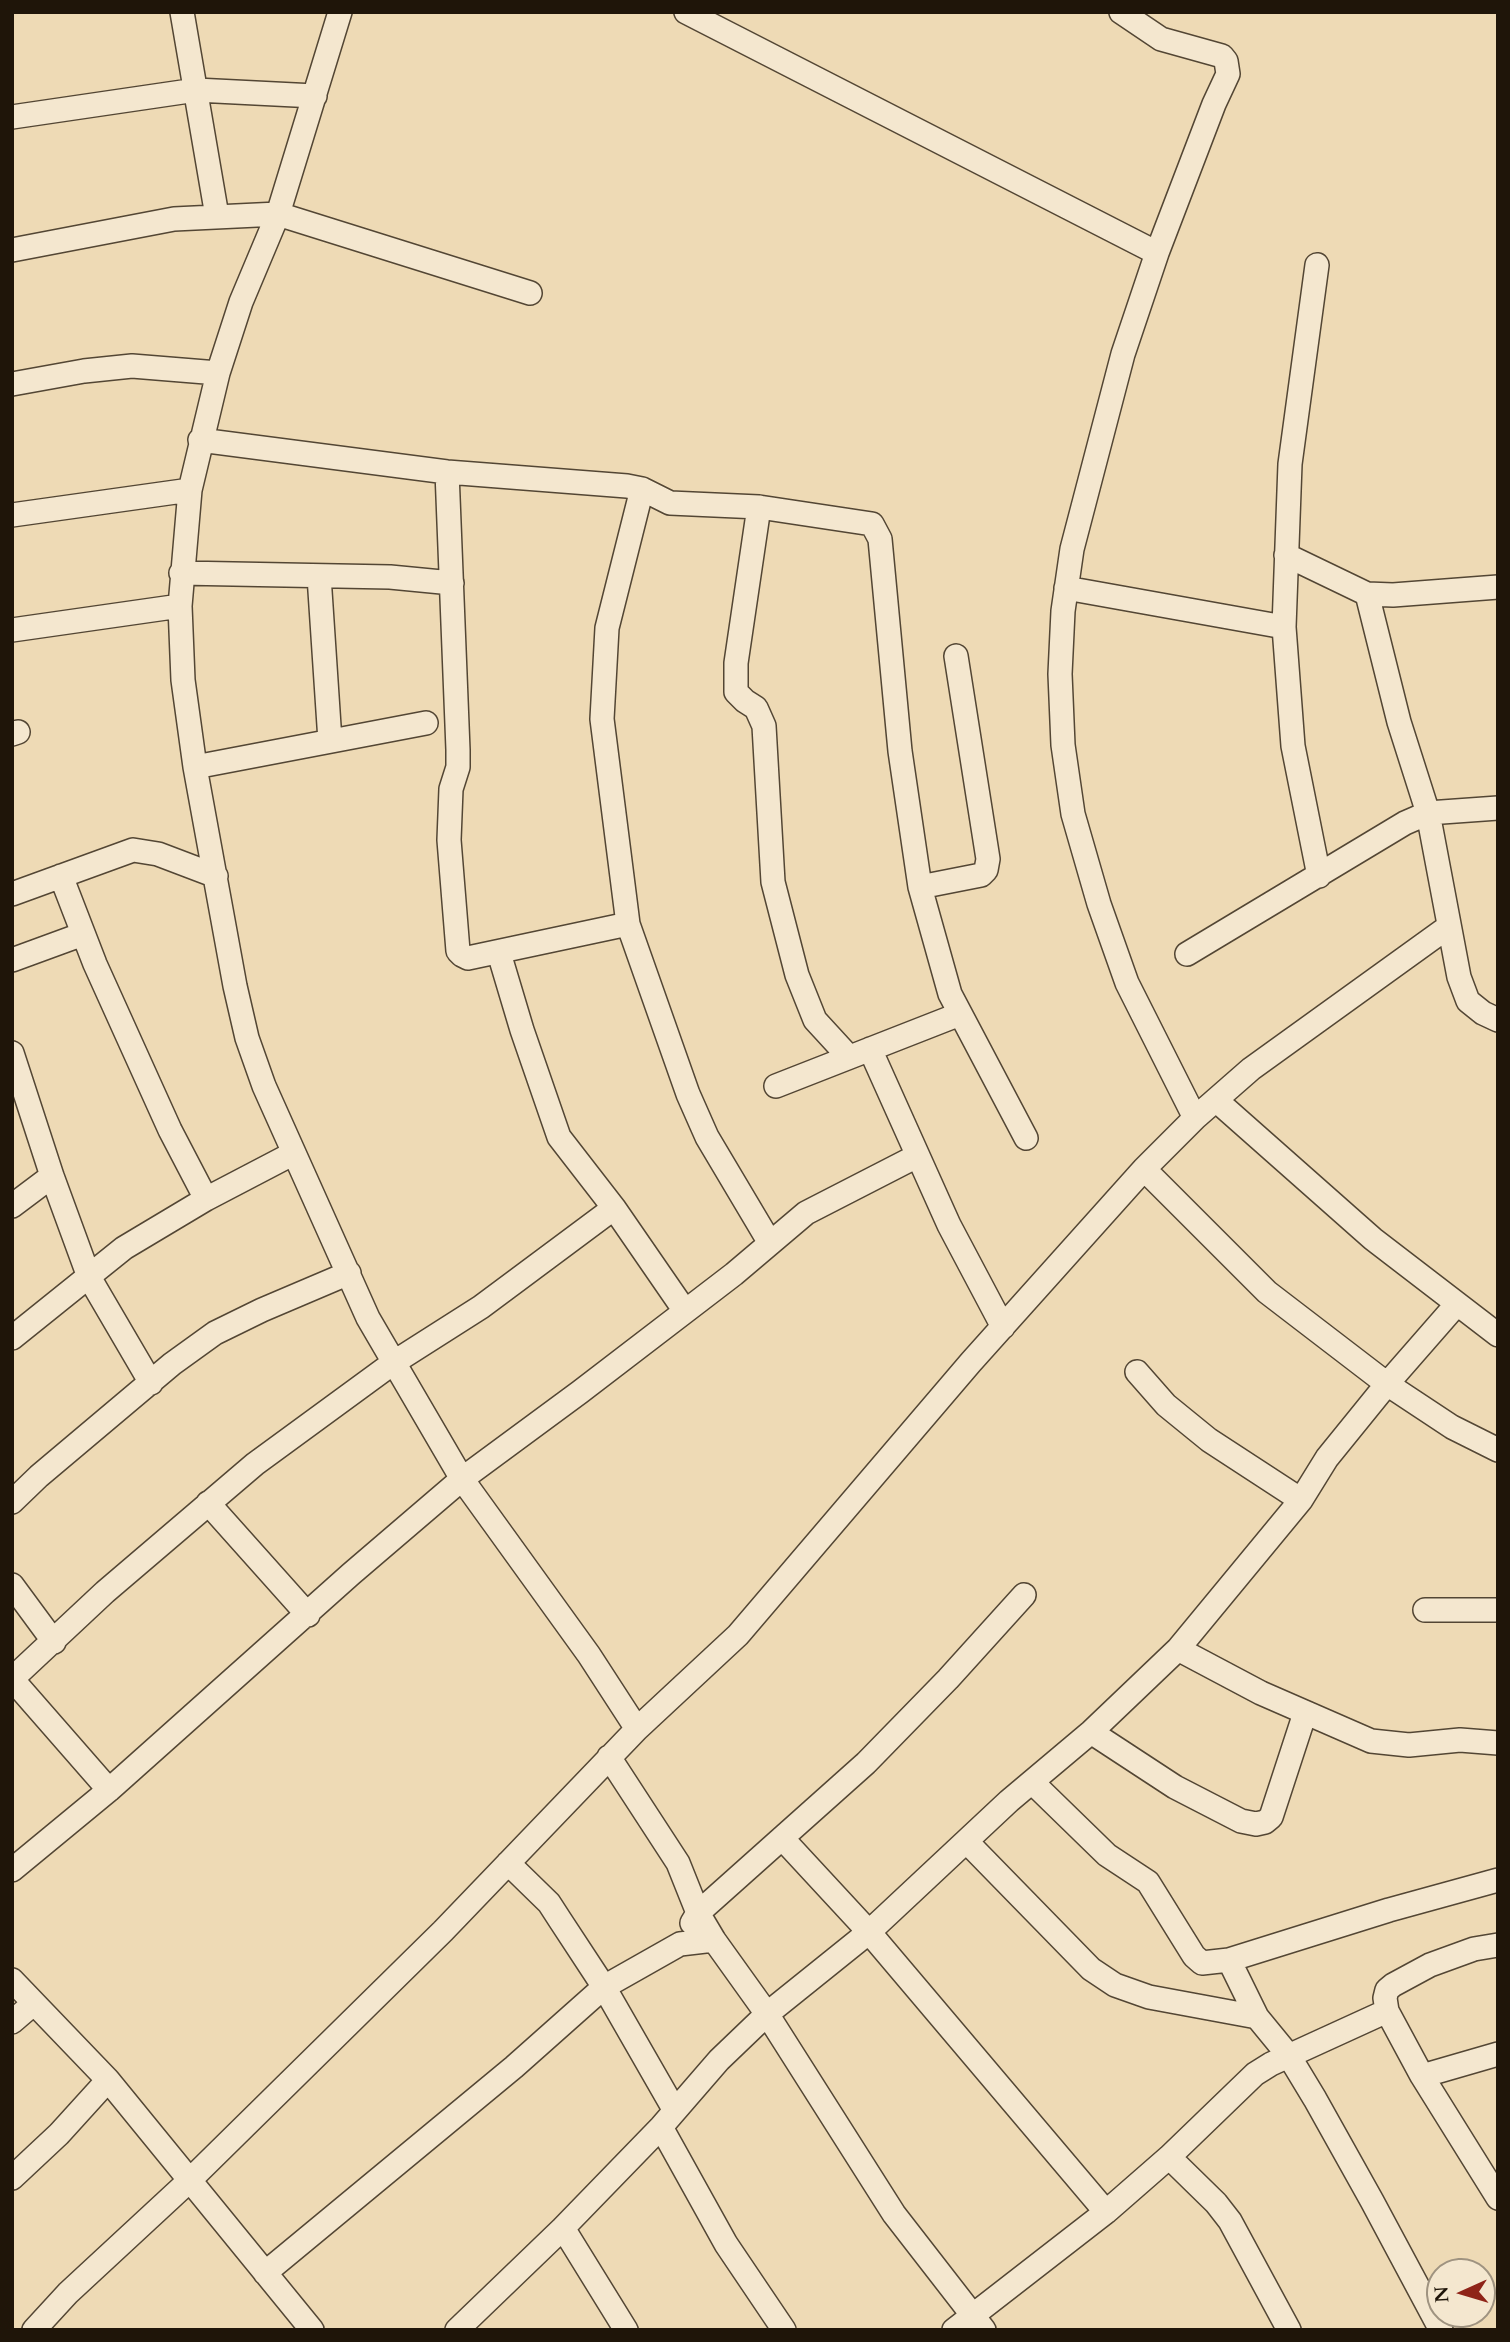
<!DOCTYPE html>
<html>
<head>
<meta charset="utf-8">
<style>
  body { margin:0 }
  #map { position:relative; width:1510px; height:2342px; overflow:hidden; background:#eedab5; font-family:Cardo,serif }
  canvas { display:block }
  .frame { position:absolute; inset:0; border:14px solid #1f1509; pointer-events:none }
  .north { position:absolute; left:1426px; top:2258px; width:70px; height:70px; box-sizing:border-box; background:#f4e7cf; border:2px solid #9f9380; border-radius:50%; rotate:266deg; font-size:19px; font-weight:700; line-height:28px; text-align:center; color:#1f1509 }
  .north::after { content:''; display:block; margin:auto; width:24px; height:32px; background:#8f2418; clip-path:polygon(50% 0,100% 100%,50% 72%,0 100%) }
</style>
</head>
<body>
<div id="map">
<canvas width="1510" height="2342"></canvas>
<div class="frame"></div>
<div class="north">N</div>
</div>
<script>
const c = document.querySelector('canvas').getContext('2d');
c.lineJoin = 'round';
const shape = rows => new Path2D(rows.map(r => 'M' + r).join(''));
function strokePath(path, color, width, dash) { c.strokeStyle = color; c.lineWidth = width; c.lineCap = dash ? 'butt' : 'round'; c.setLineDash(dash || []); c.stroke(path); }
const minor = shape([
  [182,12,217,216],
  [340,12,278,214,241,302,218,373,190,490,180,606,183,680,195,767,235,986,247,1038,264,1086,368,1318,462,1479,589,1655,637,1729],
  [686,12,1157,253],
  [1121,12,1161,39,1222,56,1226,61,1228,74,1214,104,1157,253,1123,354,1072,549,1063,611,1060,674,1063,745,1073,814,1099,904,1127,983,1195,1118],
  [12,117,196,90,315,96],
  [12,250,174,219,278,214,530,293],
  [1317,265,1290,464,1284,627,1293,746,1319,876],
  [12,384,84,371,132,366,218,373],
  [200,440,447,472,627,486,642,489,670,503,759,507,872,524,880,539,900,751,920,887,950,994,1026,1138],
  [447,472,458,750,458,767,451,789,449,840,458,951,462,955,468,958,628,924],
  [642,489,607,628,602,719,628,924,688,1094,707,1137,770,1243],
  [759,507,736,663,736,692,745,701,756,708,764,726,773,882,797,975,815,1020,849,1057],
  [12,515,190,490],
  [1286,555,1367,594,1393,595,1498,587],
  [181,573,390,577,452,583],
  [319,576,330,741],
  [1066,588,1284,627],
  [1367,594,1399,722,1428,813,1459,977,1468,1001,1483,1013,1498,1020],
  [12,630,180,606],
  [12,734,18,732],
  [195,767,426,723],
  [61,876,95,964,170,1130,206,1199],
  [920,887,981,875,986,870,988,859,956,656],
  [12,894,133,850,158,854,216,876],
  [499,953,522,1030,559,1137,614,1208,685,1311],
  [1187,954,1405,823,1428,813,1498,808],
  [12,960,83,934],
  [870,1049,949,1225,1003,1327],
  [12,1053,52,1176,89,1277,151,1383],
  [776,1086,960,1014],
  [1217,1101,1373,1239,1498,1335],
  [1144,1169,1267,1292,1387,1384,1452,1427,1498,1450],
  [12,1206,52,1176],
  [12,1338,124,1248,206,1199,294,1153],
  [1137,1372,1166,1405,1209,1440,1301,1500],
  [12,1502,39,1476,172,1364,215,1333,262,1310,349,1273],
  [208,1503,308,1615],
  [12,1585,54,1642],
  [1425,1610,1498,1610],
  [1178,1649,1261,1693,1371,1741,1409,1745,1460,1740,1498,1743],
  [1091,1732,1175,1787,1241,1821,1256,1824,1265,1822,1271,1817,1305,1713],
  [609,1757,678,1863,698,1913,714,1940,767,2014,894,2214,984,2330],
  [1032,1782,1107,1855,1148,1882,1194,1956,1202,1963,1229,1960,1389,1910,1498,1880],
  [109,1790,12,1679,105,1592,255,1464,393,1363,481,1307,614,1208],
  [782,1838,869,1932,1106,2212],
  [967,1842,1091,1969,1115,1985,1149,1997,1257,2017],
  [508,1863,549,1903,560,1920,604,1987,674,2109],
  [12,1870,109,1790,351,1574,462,1479,580,1392,734,1274,806,1213,917,1156],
  [692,1923,698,1913,866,1763,948,1679,1024,1595],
  [1498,1945,1474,1949,1430,1965,1393,1985,1387,1990,1385,1998,1387,2011,1422,2076,1498,2198],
  [1229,1960,1257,2017,1289,2056,1315,2099,1372,2201,1441,2330],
  [12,1980,108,2080,59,2134,12,2178],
  [12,2022,33,2004],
  [1422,2076,1498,2054],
  [108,2080,312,2330],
  [661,2127,726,2244,784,2330],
  [1169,2157,1216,2203,1230,2221,1289,2330],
  [563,2228,626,2330],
  [265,2273,514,2067,604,1987,680,1944,714,1940],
  [34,2330,68,2293,190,2180,443,1931,637,1729,738,1635,971,1362,1144,1169,1195,1118,1251,1069,1448,927],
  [457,2330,563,2228,661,2127,719,2060,767,2014,869,1932,1009,1801,1091,1732,1178,1649,1301,1500,1327,1458,1387,1384,1456,1305],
  [954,2330,1106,2212,1169,2157,1255,2074,1271,2064,1387,2011]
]);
strokePath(minor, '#534634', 26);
strokePath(minor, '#f4e7cf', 23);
</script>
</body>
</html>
